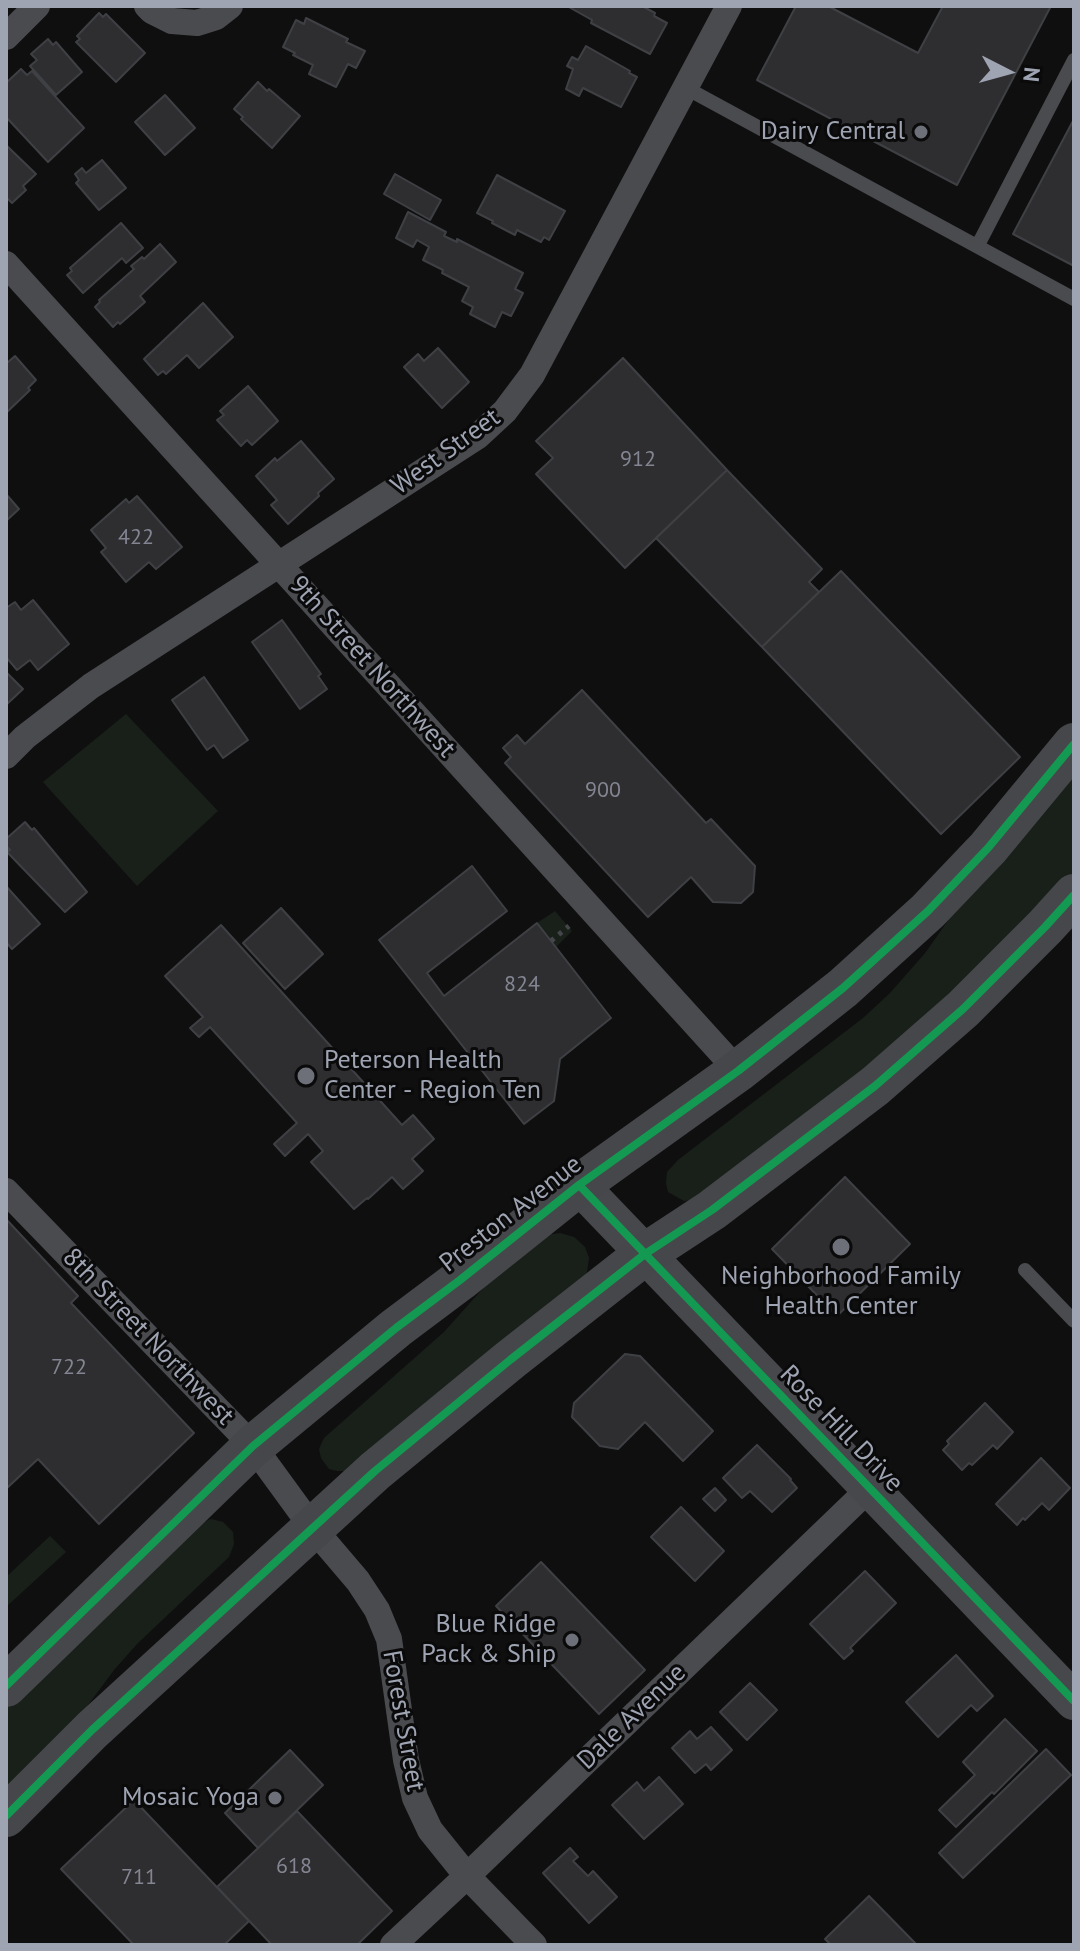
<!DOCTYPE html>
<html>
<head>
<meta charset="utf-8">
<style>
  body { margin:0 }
  #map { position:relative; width:1080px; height:1951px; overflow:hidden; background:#0f0f10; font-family:"PT Sans",sans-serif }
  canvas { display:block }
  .frame { position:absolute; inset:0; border:8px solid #9fa4b2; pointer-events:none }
  .north { position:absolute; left:968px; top:32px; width:80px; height:80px; -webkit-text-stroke:6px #0a0a0b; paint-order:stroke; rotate:96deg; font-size:22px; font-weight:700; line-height:32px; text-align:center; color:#9fa4b2 }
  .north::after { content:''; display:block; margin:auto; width:28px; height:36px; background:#9fa4b2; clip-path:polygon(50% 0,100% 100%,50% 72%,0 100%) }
</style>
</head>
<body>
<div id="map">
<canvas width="1080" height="1951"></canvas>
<div class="frame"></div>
<div class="north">N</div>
</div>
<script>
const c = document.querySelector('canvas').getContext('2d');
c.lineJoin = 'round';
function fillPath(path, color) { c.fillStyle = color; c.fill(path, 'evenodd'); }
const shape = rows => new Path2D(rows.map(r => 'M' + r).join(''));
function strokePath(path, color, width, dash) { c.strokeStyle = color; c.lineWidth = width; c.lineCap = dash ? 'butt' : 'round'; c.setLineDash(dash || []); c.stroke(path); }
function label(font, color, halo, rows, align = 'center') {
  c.font = font + ' "PT Sans",sans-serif'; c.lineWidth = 6; c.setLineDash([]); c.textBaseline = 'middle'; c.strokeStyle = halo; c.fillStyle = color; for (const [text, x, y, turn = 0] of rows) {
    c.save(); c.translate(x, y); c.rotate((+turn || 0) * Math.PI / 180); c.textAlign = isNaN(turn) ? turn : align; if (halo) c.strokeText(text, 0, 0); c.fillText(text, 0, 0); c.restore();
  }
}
fillPath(shape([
  [126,714,218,811,137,886,43,782],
  [1074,773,1074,874,1000,955,928,1023,693,1200,684,1201,668,1192,666,1183,667,1172,678,1160,863,1018,890,993,926,952,951,916],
  [555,911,572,931,556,947,537,923],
  [560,1233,574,1237,585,1247,589,1258,587,1272,583,1280,347,1471,337,1471,329,1469,321,1458,319,1449,324,1438,444,1332,495,1275,546,1235],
  [211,1519,223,1522,233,1532,234,1544,229,1557,137,1644,114,1670,68,1732,6,1796,6,1708,194,1526],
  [50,1536,66,1552,6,1607,6,1577]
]), '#19201a');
const building = shape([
  [567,6,642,6,655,13,654,16,667,23,650,54,591,23,592,20,567,6],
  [796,6,828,6,918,53,943,6,1051,6,957,185,757,80,796,6],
  [99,13,103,17,106,14,145,53,116,82,76,42,80,39,77,36,99,13],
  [306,18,348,39,346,42,365,51,356,68,348,64,336,87,309,74,313,65,293,55,295,53,283,47,296,20,304,24,306,18],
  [48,39,53,45,56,42,82,72,56,95,30,66,37,60,31,54,48,39],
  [586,46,630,71,629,73,637,77,621,107,583,88,579,96,566,89,573,69,567,66,572,57,578,60,586,46],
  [21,69,27,75,32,71,84,128,48,162,6,117,6,83,21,69],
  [258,82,267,91,269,89,300,116,272,148,241,119,243,117,234,109,258,82],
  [165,95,195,128,165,155,135,122,165,95],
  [1074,119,1074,266,1013,234,1074,119],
  [6,145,36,174,23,186,26,190,12,203,6,197,6,145],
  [102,160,126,188,99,210,76,183,79,180,75,174,82,168,86,173,102,160],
  [395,174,441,200,430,220,384,194,395,174],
  [497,175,565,211,549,240,544,237,541,242,517,230,515,235,492,223,493,221,477,213,497,175],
  [408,212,446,232,444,236,457,242,457,239,523,273,515,289,523,293,511,316,502,312,495,327,470,314,473,307,462,301,469,287,442,273,443,270,423,260,429,247,417,240,413,247,396,238,408,212],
  [121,223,143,248,126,263,122,258,83,293,67,275,72,271,70,268,121,223],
  [160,244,176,262,140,296,145,302,120,324,118,322,113,327,95,307,100,302,99,300,134,269,131,266,142,257,144,259,160,244],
  [203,303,233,337,199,368,187,355,166,374,163,371,158,375,144,359,203,303],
  [438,348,469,382,442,408,404,367,418,354,424,361,438,348],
  [15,356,36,380,28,388,30,390,6,413,6,362,7,363,15,356],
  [623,358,727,470,625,568,536,474,553,458,536,441,623,358],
  [248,386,278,421,252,445,247,440,241,446,217,420,224,415,220,411,248,386],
  [301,441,334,479,318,493,319,496,288,524,271,505,277,500,256,476,275,458,277,461,301,441],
  [727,470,822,569,809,582,819,592,762,647,656,538,727,470],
  [6,494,19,509,6,521,6,494],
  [137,496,182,547,156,569,149,562,126,582,101,552,106,548,91,530,126,499,129,503,137,496],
  [841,571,1020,757,941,834,762,647,841,571],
  [33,600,69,644,38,670,30,660,17,670,6,657,6,608,15,602,21,610,33,600],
  [282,620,321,674,318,676,327,689,300,709,252,642,282,620],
  [6,672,23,689,6,705,6,672],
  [204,677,248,740,223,758,214,745,207,750,172,700,204,677],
  [582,690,706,823,711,819,755,866,753,892,741,903,713,902,691,877,648,917,505,763,511,757,503,748,517,735,525,744,582,690],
  [25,822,32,830,34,828,87,892,65,912,7,852,10,850,6,846,6,839,25,822],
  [472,866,507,911,427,973,444,996,537,923,611,1018,560,1059,554,1101,524,1124,379,940,472,866],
  [6,886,40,924,12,949,6,942,6,886],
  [281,908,323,954,285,989,243,943,281,908],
  [221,925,402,1125,413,1115,434,1139,412,1159,423,1171,403,1189,392,1177,368,1199,367,1198,354,1209,311,1162,323,1151,308,1134,285,1156,274,1144,297,1123,210,1027,199,1037,190,1028,203,1017,165,976,221,925],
  [845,1177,910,1244,837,1316,772,1249,845,1177],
  [6,1219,78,1296,71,1303,194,1433,99,1524,38,1459,6,1489,6,1219],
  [625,1354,640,1356,713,1431,683,1461,645,1422,618,1449,600,1446,572,1417,574,1403,625,1354],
  [985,1403,1013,1432,997,1449,993,1445,972,1465,969,1463,962,1470,943,1450,949,1444,947,1441,985,1403],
  [757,1445,791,1479,790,1480,797,1488,772,1512,750,1491,742,1498,723,1478,757,1445],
  [1041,1458,1070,1488,1049,1510,1042,1503,1025,1520,1023,1518,1017,1525,996,1504,1041,1458],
  [715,1488,726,1500,715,1511,703,1499,715,1488],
  [681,1507,724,1551,695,1581,651,1537,681,1507],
  [541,1562,645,1670,599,1714,496,1606,541,1562],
  [865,1571,896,1603,850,1648,853,1651,844,1659,810,1624,865,1571],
  [956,1655,993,1696,977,1711,971,1705,938,1737,906,1702,956,1655],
  [750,1683,777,1710,747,1740,720,1712,750,1683],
  [1005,1719,1037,1751,994,1794,992,1792,956,1827,939,1810,975,1775,963,1762,1005,1719],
  [711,1727,732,1750,711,1770,706,1764,695,1773,672,1748,690,1731,697,1739,711,1727],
  [1046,1749,1071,1775,963,1878,939,1853,1046,1749],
  [290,1750,323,1785,258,1848,225,1813,290,1750],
  [659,1777,683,1804,644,1839,612,1805,637,1782,644,1791,659,1777],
  [134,1800,249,1921,224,1945,134,1945,61,1869,134,1800],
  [297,1811,392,1911,357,1945,272,1945,217,1887,297,1811],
  [570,1848,578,1857,573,1861,588,1876,593,1871,617,1897,589,1923,543,1873,570,1848],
  [869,1896,917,1945,831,1945,825,1939,869,1896]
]);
fillPath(building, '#2e2e30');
strokePath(building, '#3e4044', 2);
strokePath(shape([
  [551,941,569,926]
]), '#45464a', 5, [4, 6]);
strokePath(shape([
  [686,88,1074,299],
  [978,245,1074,60],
  [1025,1270,1074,1321]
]), '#4a4b4f', 14);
strokePath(shape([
  [147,6,152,11,172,21,197,23,216,17,230,6],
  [6,37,37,6],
  [6,264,738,1071],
  [6,756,25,737,91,686,478,436,505,411,532,375,729,6],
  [6,1191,253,1446,312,1527,358,1581,377,1610,389,1639,406,1760,415,1798,430,1830,467,1876,534,1945],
  [393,1945,467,1876,870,1488]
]), '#4a4b4f', 26);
strokePath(shape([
  [579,1185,1074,1701]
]), '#47484c', 38);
strokePath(shape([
  [6,1686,253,1446,396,1328,460,1280,579,1185,738,1071,843,988,928,911,988,848,1074,744],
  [6,1816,92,1730,375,1471,510,1360,645,1254,712,1210,875,1086,963,1009,1045,927,1074,895]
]), '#46474b', 42);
strokePath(shape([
  [579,1185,1074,1701],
  [6,1686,253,1446,396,1328,460,1280,579,1185,738,1071,843,988,928,911,988,848,1074,744],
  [6,1816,92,1730,375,1471,510,1360,645,1254,712,1210,875,1086,963,1009,1045,927,1074,895]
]), '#139951', 8);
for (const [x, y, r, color] of [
  [921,132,8,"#6d7079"],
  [306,1076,10,"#6d7079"],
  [841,1247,10,"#6d7079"],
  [572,1640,8,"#6d7079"],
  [275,1798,8,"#6d7079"]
]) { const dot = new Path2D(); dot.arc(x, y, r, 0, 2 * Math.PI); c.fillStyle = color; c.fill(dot); strokePath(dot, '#0a0a0b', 3); }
label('22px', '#838692', null, [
  ["912",638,460],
  ["422",136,538],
  ["900",603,791],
  ["824",522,985],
  ["722",69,1368],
  ["618",294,1867],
  ["711",139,1878]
]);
label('26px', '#9fa4b2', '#0a0a0b', [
  ["Dairy Central",905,132],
  ["Peterson Health",324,1061,"left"],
  ["Center - Region Ten",324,1091,"left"],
  ["Neighborhood Family",841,1277,"center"],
  ["Health Center",841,1307,"center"],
  ["Blue Ridge",556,1625],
  ["Pack & Ship",556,1655],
  ["Mosaic Yoga",259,1798]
], 'right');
label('26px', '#9fa4b2', '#0a0a0b', [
  ["West Street",446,452,-36],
  ["9th Street Northwest",372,667,48],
  ["Preston Avenue",511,1214,-38],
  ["8th Street Northwest",148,1337,46],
  ["Rose Hill Drive",841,1429,46],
  ["Dale Avenue",632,1717,-44],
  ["Forest Street",403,1721,80]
]);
</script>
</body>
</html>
